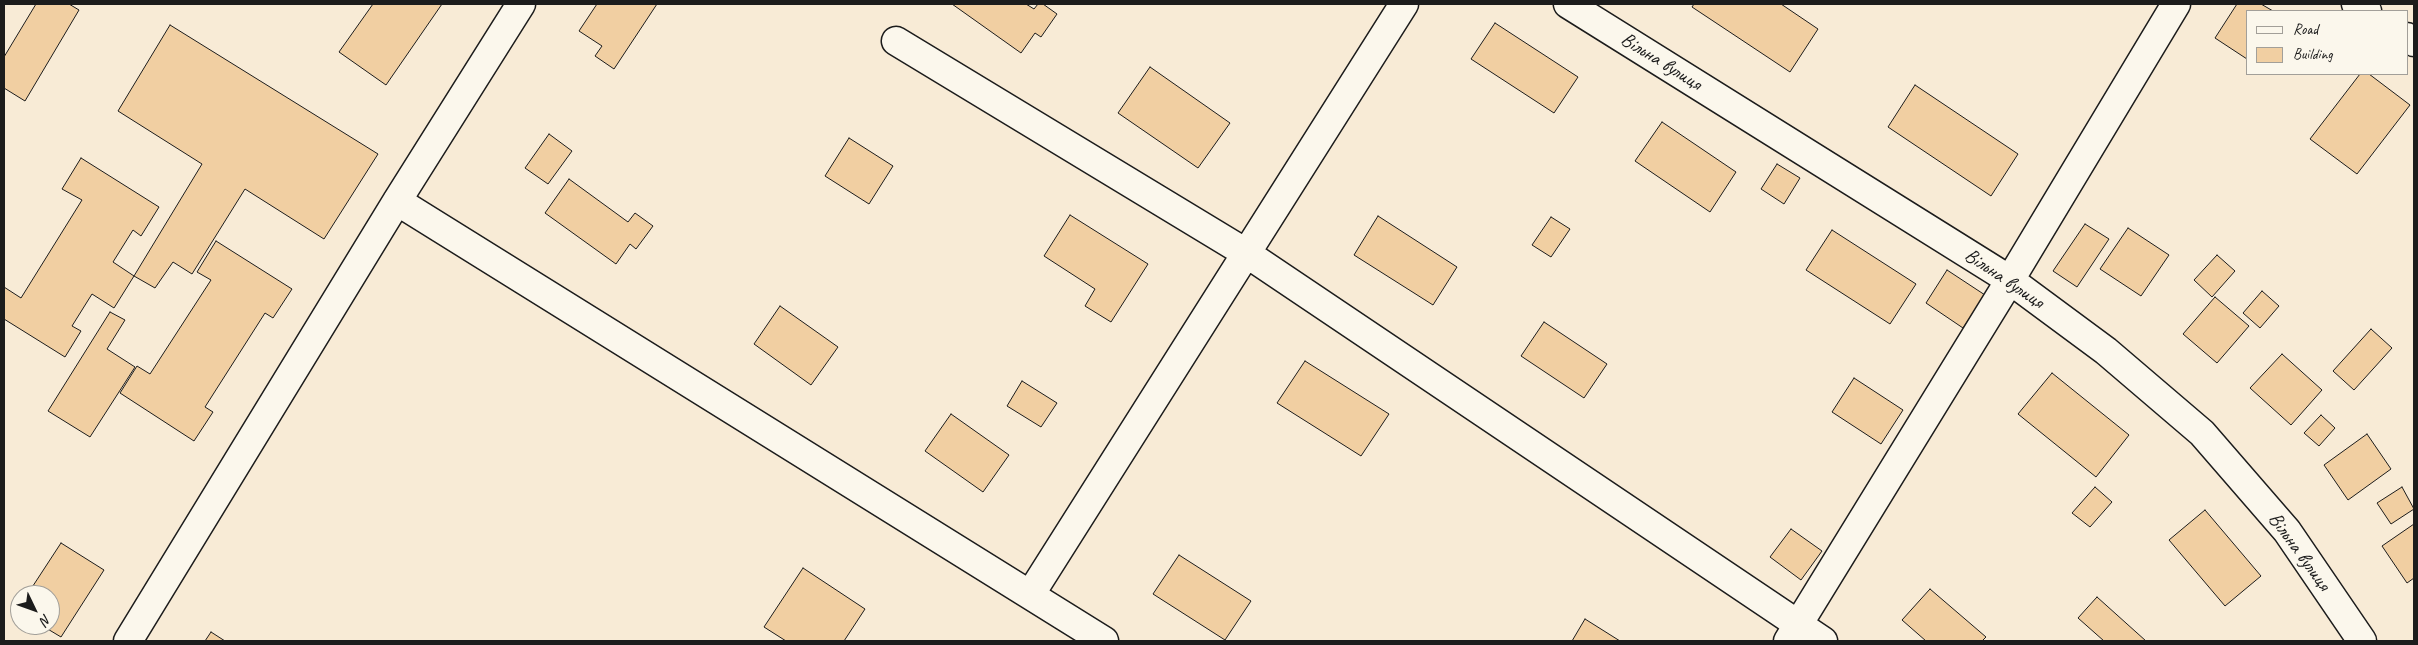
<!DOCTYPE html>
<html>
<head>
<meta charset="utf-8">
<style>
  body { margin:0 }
  #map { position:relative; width:2418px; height:645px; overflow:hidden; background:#f8ebd6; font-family:Caveat,sans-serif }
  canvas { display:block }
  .frame { position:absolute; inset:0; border:5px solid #1c1c1c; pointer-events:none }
  .legend { position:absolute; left:2246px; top:10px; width:162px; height:65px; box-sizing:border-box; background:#fbf7ec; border:1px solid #a29f99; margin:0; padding:6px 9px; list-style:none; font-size:15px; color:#1c1c1c }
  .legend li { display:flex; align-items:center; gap:10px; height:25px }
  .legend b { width:25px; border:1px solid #a29f99 }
  .north { position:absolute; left:10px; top:585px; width:50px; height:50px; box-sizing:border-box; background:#fbf7ec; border:1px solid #a29f99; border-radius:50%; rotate:132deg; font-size:14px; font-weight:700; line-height:20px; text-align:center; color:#1c1c1c }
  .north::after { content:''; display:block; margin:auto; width:18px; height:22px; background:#1c1c1c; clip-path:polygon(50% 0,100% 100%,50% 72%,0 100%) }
</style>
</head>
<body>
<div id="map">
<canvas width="2418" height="645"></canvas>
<div class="frame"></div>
<ul class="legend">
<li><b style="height:6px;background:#fbf7ec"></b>Road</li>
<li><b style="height:14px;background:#f1cfa2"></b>Building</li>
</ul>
<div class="north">N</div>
</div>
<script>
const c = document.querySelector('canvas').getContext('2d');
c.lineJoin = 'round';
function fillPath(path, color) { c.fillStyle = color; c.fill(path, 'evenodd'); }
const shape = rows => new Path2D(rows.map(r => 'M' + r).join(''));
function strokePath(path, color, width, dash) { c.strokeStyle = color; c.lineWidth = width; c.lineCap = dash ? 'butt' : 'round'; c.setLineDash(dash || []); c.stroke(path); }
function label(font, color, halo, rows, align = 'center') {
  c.font = font + ' Caveat,sans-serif'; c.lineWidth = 4.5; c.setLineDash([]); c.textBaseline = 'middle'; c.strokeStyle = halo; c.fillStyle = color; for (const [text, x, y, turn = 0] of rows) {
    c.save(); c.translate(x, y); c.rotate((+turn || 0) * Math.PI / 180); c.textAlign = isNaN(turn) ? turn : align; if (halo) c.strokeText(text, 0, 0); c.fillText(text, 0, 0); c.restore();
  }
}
const building = shape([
  [36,4,69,4,79,10,25,101,4,88,4,57,36,4],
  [373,4,442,4,386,85,339,52,373,4],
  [597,4,657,4,614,69,595,56,602,46,579,31,597,4],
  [952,4,1026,4,1034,9,1038,4,1043,4,1057,14,1041,37,1035,33,1021,53,952,4],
  [1694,4,1781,4,1818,29,1790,72,1692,7,1694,4],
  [2237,4,2261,4,2273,11,2247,11,2247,59,2215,38,2237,4],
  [1495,23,1578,77,1554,113,1471,59,1495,23],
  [170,25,378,154,324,239,245,189,192,274,173,262,155,288,134,276,202,164,118,111,170,25],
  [1150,67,1230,123,1198,168,1118,113,1150,67],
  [2360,74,2369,74,2410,105,2357,174,2310,139,2360,74],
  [1915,85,2018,154,1991,196,1888,127,1915,85],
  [1662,122,1736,172,1710,212,1635,161,1662,122],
  [549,134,572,151,548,184,525,168,549,134],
  [849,138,893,166,869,204,825,176,849,138],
  [81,158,159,207,141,236,133,230,113,262,134,276,114,308,92,294,72,326,81,331,65,357,4,319,4,287,21,298,82,200,62,189,81,158],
  [1777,164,1800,178,1784,204,1761,189,1777,164],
  [569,179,628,222,635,213,653,226,636,249,630,244,616,264,545,213,569,179],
  [1070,215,1148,264,1111,322,1085,306,1095,289,1044,256,1070,215],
  [1378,216,1457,267,1433,305,1354,255,1378,216],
  [1551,217,1570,229,1551,257,1532,245,1551,217],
  [2085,224,2109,239,2077,287,2053,271,2085,224],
  [2128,228,2169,255,2141,296,2100,269,2128,228],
  [1832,230,1916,284,1890,324,1806,270,1832,230],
  [216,241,292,289,273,318,265,313,205,407,213,412,194,441,120,393,137,366,150,374,211,280,197,272,216,241],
  [2217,255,2235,271,2212,297,2194,280,2217,255],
  [1947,270,1985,295,1963,328,1926,303,1947,270],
  [2262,291,2279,306,2260,328,2243,313,2262,291],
  [2215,297,2249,326,2217,363,2183,334,2215,297],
  [780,306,838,347,811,385,754,344,780,306],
  [110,312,125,320,107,349,135,367,90,437,48,411,110,312],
  [1544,322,1607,364,1584,398,1521,356,1544,322],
  [2371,329,2392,348,2354,390,2333,371,2371,329],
  [2282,354,2322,390,2291,425,2250,388,2282,354],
  [1305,361,1389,414,1361,456,1277,403,1305,361],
  [2052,373,2129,435,2096,477,2018,414,2052,373],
  [1854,378,1903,410,1881,444,1832,412,1854,378],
  [1022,381,1057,403,1041,427,1007,406,1022,381],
  [951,414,1009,455,983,492,925,451,951,414],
  [2321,415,2335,428,2319,446,2304,433,2321,415],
  [2367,434,2391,469,2348,500,2324,465,2367,434],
  [2095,487,2112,502,2090,527,2072,513,2095,487],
  [2402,487,2414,509,2391,524,2377,503,2402,487],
  [2205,510,2261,576,2225,606,2169,540,2205,510],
  [2414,524,2414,578,2407,583,2382,546,2414,524],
  [1791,529,1822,551,1801,580,1770,557,1791,529],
  [61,543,104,570,61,637,41,625,50,625,50,595,27,595,61,543],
  [1179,555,1251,601,1225,640,1153,594,1179,555],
  [803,568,865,609,844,641,786,641,764,627,803,568],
  [1930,589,1986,637,1982,641,1926,641,1902,620,1930,589],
  [2097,597,2146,641,2104,641,2078,618,2097,597],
  [1585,619,1620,641,1572,641,1585,619],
  [211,632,225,641,205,641,211,632]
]);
fillPath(building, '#f1cfa2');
strokePath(building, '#1c1c1c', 1);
const street = shape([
  [1568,4,2010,280,2106,351,2202,433,2287,531,2362,641],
  [2356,4,2367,11],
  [2407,37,2414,42],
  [896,41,1246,253,1823,641],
  [397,201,1104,641],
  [1030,595,1404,4],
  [128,641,397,201,521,4],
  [1788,641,2010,280,2176,4]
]);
strokePath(street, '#1c1c1c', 31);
strokePath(street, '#fbf7ec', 28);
label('20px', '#1c1c1c', '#fbf7ec', [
  ["Вільна вулиця",1661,62,32],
  ["Вільна вулиця",2004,279,34],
  ["Вільна вулиця",2299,552,54]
]);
</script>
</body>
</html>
